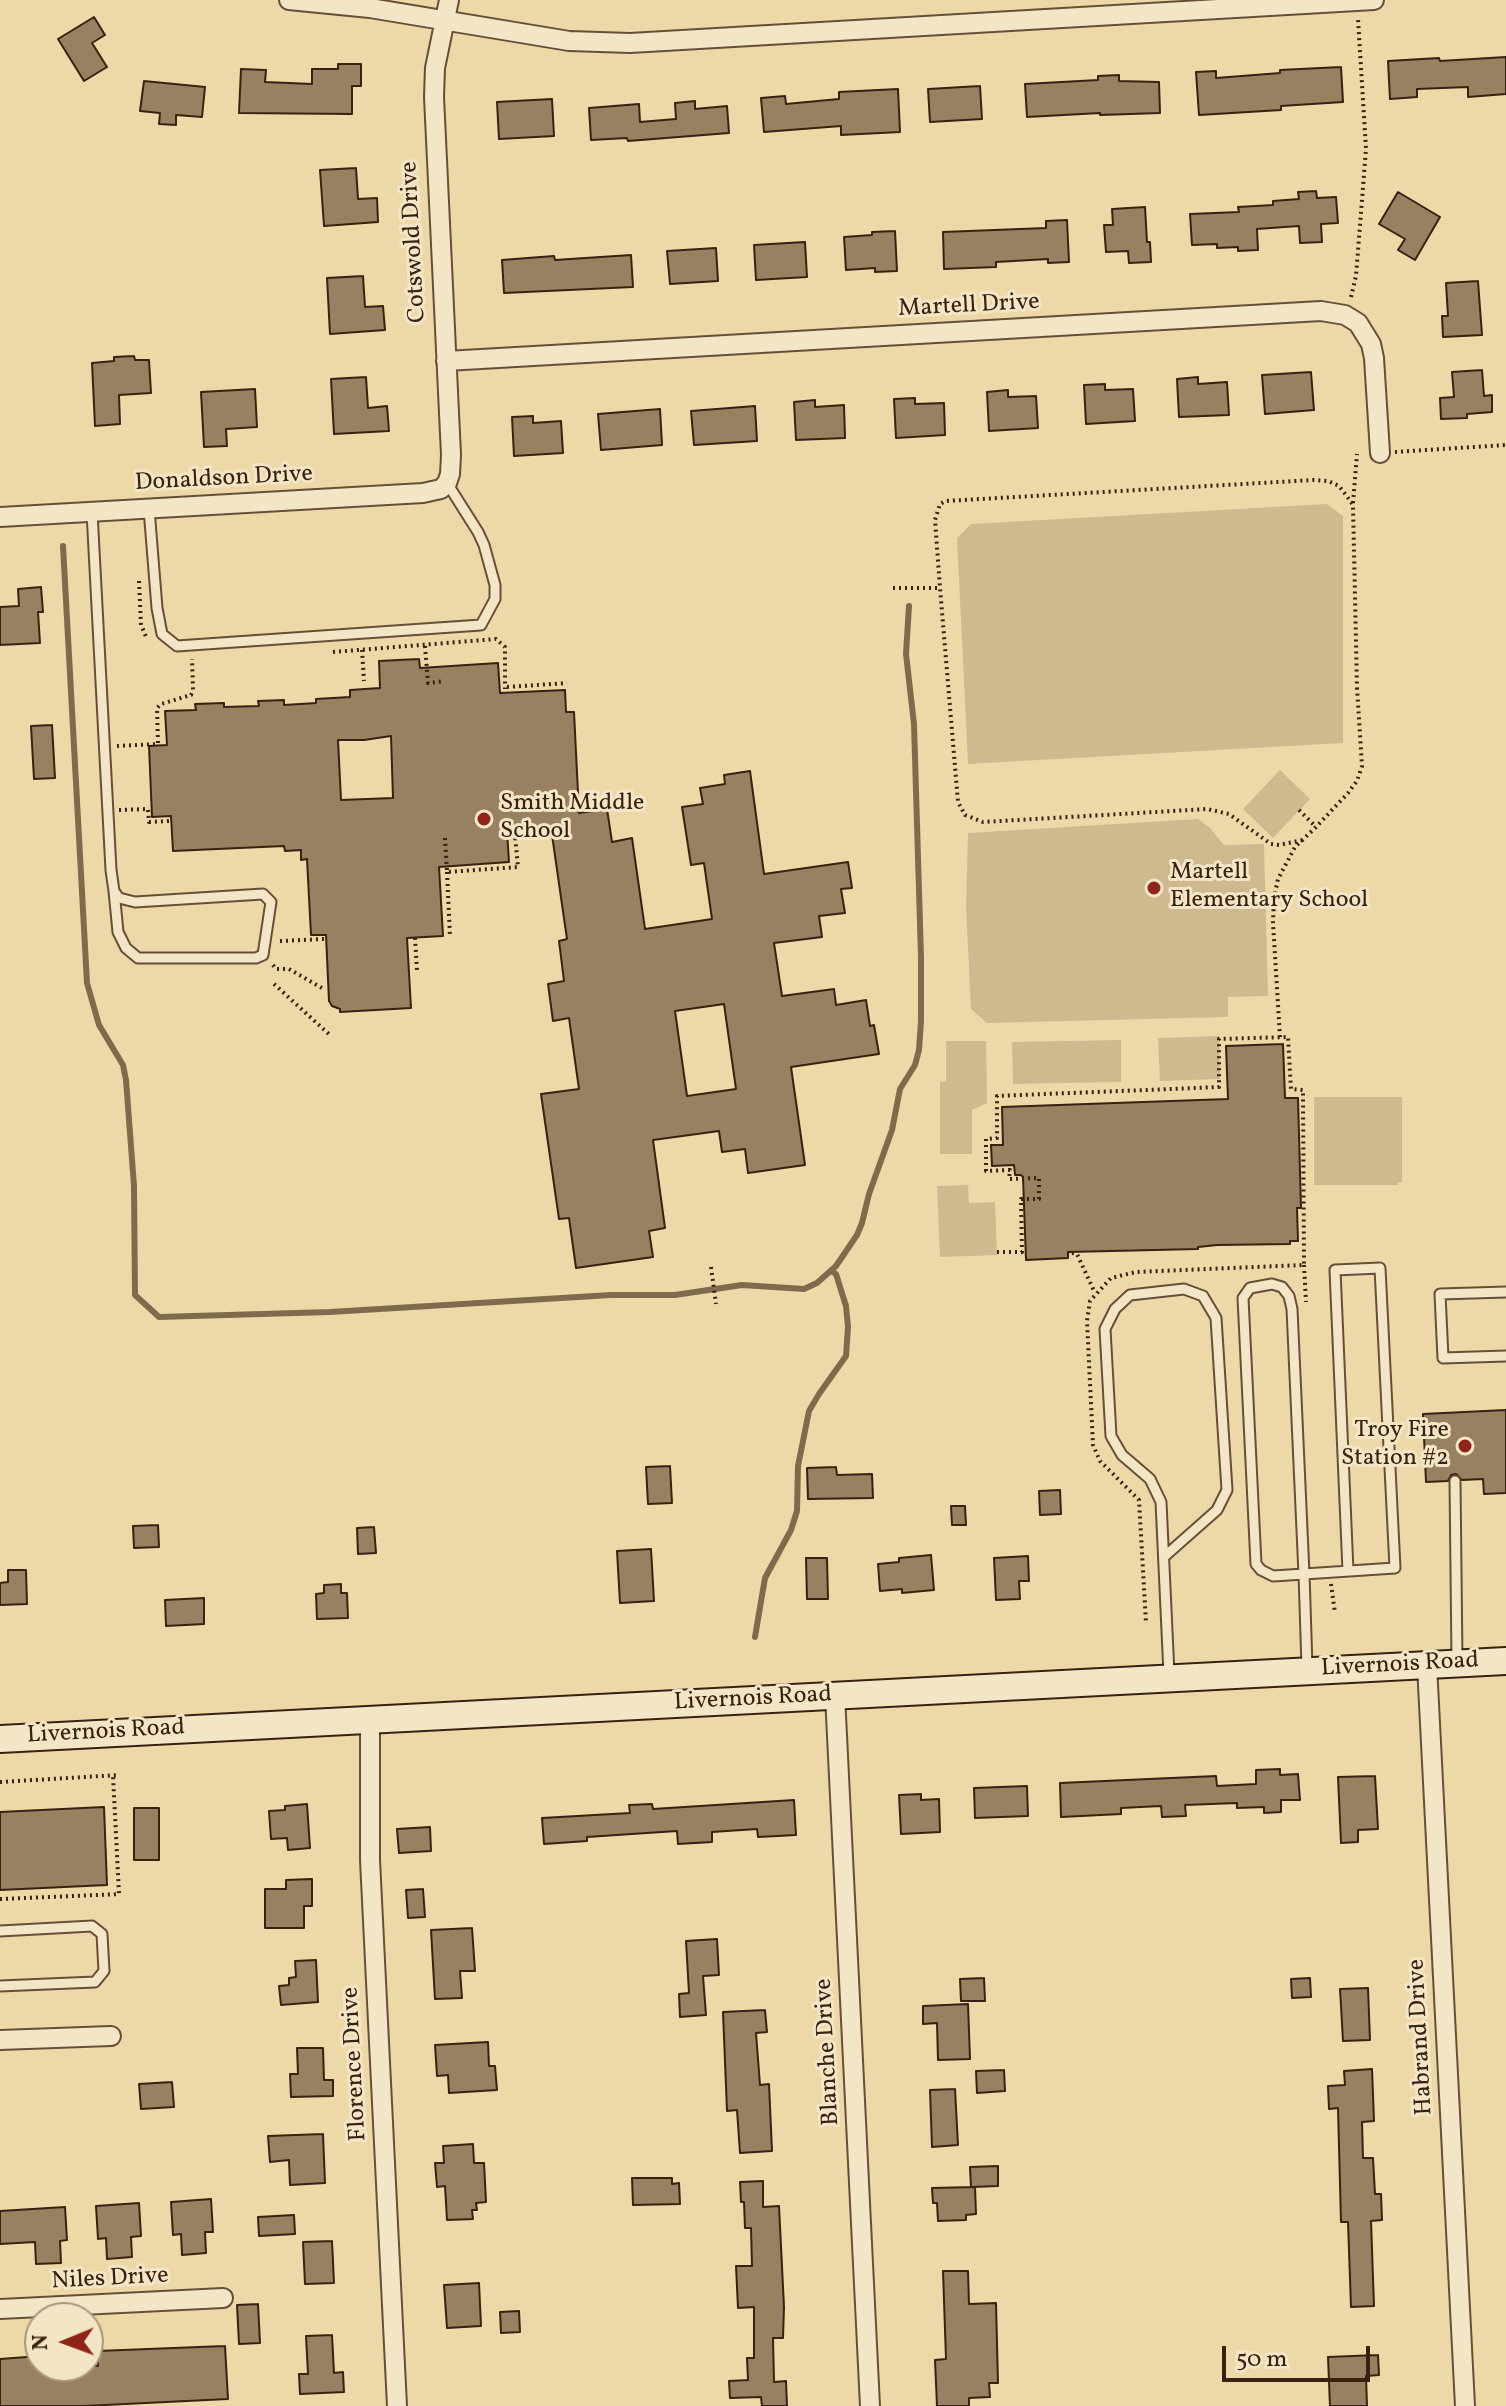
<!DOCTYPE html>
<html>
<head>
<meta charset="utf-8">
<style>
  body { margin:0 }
  #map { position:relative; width:1506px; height:2406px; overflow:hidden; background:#edd9a8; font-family:Vollkorn,serif }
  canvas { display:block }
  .north { position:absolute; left:24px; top:2302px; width:80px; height:80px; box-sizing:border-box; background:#f3e6c6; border:2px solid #a9977e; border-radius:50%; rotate:269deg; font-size:22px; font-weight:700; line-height:32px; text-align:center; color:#392112 }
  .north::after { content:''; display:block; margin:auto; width:28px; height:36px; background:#8f2418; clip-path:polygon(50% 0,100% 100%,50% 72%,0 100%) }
  .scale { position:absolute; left:1222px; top:2346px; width:148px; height:36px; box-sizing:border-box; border:4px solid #392112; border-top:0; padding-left:10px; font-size:24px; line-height:28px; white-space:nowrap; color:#392112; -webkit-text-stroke:6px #f3e6c6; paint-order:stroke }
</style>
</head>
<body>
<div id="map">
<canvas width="1506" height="2406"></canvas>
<div class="north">N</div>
<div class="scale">50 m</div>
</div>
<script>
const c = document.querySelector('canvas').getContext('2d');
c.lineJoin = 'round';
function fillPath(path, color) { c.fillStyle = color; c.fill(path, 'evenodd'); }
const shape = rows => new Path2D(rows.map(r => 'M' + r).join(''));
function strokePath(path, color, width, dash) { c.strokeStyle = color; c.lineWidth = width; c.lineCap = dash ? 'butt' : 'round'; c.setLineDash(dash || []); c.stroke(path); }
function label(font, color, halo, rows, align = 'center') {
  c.font = font + ' Vollkorn,serif'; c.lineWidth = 6; c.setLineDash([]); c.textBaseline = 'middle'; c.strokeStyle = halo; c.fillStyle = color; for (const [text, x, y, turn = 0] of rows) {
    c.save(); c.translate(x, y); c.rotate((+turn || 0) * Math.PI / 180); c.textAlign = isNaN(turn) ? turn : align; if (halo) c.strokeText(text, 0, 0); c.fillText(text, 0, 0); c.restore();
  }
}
fillPath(shape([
  [1327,504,1343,516,1343,743,968,764,957,538,971,524],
  [1280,770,1310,799,1273,838,1243,809],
  [1198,819,1210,828,1224,845,1264,844,1268,996,1228,997,1228,1017,987,1023,971,1009,966,907,968,833],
  [1219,1036,1220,1079,1160,1081,1158,1038],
  [1121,1040,1121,1082,1013,1084,1012,1042],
  [946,1041,986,1041,987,1103,972,1110,972,1154,940,1154,940,1082,946,1081],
  [1314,1097,1402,1097,1402,1182,1398,1182,1398,1185,1314,1185],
  [968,1185,969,1203,995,1202,997,1255,940,1257,937,1186]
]), '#ceba8e');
strokePath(shape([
  [63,546,87,983,99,1025,123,1065,126,1080,134,1186,135,1295,159,1317,330,1312,611,1295,675,1295,742,1285,804,1289,817,1283,836,1266,857,1235,862,1223,869,1194,892,1130,900,1089,915,1065,919,1050,921,1021,921,957,914,724,906,654,909,606],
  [755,1637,765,1578,791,1530,797,1511,798,1466,809,1411,819,1394,846,1356,848,1327,846,1306,836,1274,831,1271]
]), '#806a4d', 6);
const building = shape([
  [94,17,105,35,92,43,107,67,84,81,58,39,94,17],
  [1506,57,1506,94,1468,97,1468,87,1417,89,1417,97,1390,99,1388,61,1439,58,1440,61,1506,57],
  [338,64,361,64,361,86,352,86,352,114,239,113,241,69,266,70,265,82,312,84,312,69,338,69,338,64],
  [1341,67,1343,102,1281,106,1281,110,1199,115,1196,72,1216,71,1216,78,1280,73,1280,70,1341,67],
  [1119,75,1119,81,1159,82,1160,113,1100,115,1100,113,1027,117,1025,84,1098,80,1098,76,1119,75],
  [144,81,205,87,202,117,176,115,176,125,159,124,160,113,140,111,144,81],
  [980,86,982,119,930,122,928,89,980,86],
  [898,89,900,132,841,135,841,126,764,132,761,98,785,96,786,104,839,99,839,92,898,89],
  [552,99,554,136,499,139,497,102,552,99],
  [695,101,695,109,727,106,729,133,628,141,627,138,591,140,589,108,639,104,640,122,676,119,675,103,695,101],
  [356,168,358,199,377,198,378,222,324,226,320,170,356,168],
  [1316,191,1317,198,1336,197,1338,223,1321,224,1322,242,1300,243,1299,226,1257,229,1258,250,1238,251,1238,247,1217,248,1217,244,1192,245,1190,214,1239,212,1238,207,1273,205,1273,201,1299,199,1298,192,1316,191],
  [1398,192,1440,217,1415,260,1398,250,1405,239,1379,224,1398,192],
  [1145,207,1147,242,1150,242,1151,262,1129,263,1128,251,1106,252,1104,225,1113,225,1112,209,1145,207],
  [1067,220,1069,262,1048,263,1048,259,996,262,996,267,944,269,943,232,1046,228,1046,221,1067,220],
  [895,231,897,271,875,272,875,268,846,270,844,237,872,235,872,232,895,231],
  [805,242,807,277,756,280,754,245,805,242],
  [716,248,718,281,670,284,667,251,716,248],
  [631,255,633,287,504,293,502,260,554,256,555,260,631,255],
  [363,276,365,307,383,306,385,330,330,334,327,278,363,276],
  [1478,281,1482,335,1443,337,1442,316,1448,316,1446,283,1478,281],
  [134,356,135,360,149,360,151,393,119,395,120,424,95,426,92,363,114,361,114,357,134,356],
  [1482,370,1484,396,1492,395,1492,412,1467,414,1467,418,1441,419,1440,398,1454,397,1452,372,1482,370],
  [1311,372,1314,410,1265,414,1262,375,1311,372],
  [366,377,368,408,387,406,389,431,334,434,331,379,366,377],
  [1198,377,1198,384,1227,382,1229,415,1179,417,1177,379,1198,377],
  [1105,384,1105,390,1133,389,1135,421,1086,424,1084,385,1105,384],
  [255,389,257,427,226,429,227,446,204,447,201,392,255,389],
  [1008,390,1008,397,1036,396,1038,428,989,431,987,392,1008,390],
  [915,398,915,404,944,403,945,435,896,438,894,399,915,398],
  [815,400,815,407,844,405,845,438,796,440,794,402,815,400],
  [755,406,757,441,694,445,691,411,755,406],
  [660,409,662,445,601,450,598,414,660,409],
  [533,416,533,423,561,421,563,453,514,456,512,417,533,416],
  [41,587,43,612,38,612,40,643,0,645,0,607,19,606,18,589,41,587],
  [419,659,420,668,498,663,500,693,565,690,566,712,574,712,579,813,607,809,612,842,632,838,645,929,712,919,704,863,691,865,682,807,703,804,700,788,725,784,724,775,750,771,764,874,848,862,852,888,841,889,845,913,819,916,822,937,774,943,782,996,834,989,836,1005,866,1000,870,1026,874,1025,879,1054,791,1067,805,1165,748,1173,745,1149,722,1152,719,1131,653,1140,665,1228,649,1231,653,1257,576,1268,569,1218,559,1219,541,1094,579,1089,569,1018,553,1021,548,984,564,981,559,941,567,939,551,828,507,831,509,862,439,867,443,936,407,938,411,1008,340,1012,340,1009,332,1006,329,1001,326,935,311,935,307,859,301,860,301,850,285,851,284,846,173,851,171,816,152,817,149,746,167,745,165,711,196,710,195,704,224,703,224,707,259,706,258,701,284,700,284,705,316,703,316,699,350,697,350,690,380,688,379,661,419,659],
  [391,736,393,798,341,800,338,740,364,740,391,736],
  [724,1004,736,1089,687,1096,675,1011,724,1004],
  [52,725,55,778,34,779,31,726,52,725],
  [1283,1044,1285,1098,1298,1098,1301,1208,1297,1208,1298,1241,1290,1241,1290,1244,1217,1245,1198,1247,1198,1249,1068,1252,1068,1258,1026,1260,1023,1177,1021,1175,1015,1175,1014,1165,992,1166,991,1145,1003,1145,1002,1107,1228,1099,1226,1046,1283,1044],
  [1506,1410,1506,1493,1484,1494,1483,1479,1462,1480,1456,1474,1451,1475,1448,1481,1426,1482,1423,1414,1506,1410],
  [670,1466,672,1503,648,1504,646,1467,670,1466],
  [836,1467,837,1475,872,1474,873,1498,808,1499,807,1468,836,1467],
  [1060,1490,1061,1514,1040,1515,1039,1491,1060,1490],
  [951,1506,965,1506,966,1525,952,1525,951,1506],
  [158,1525,159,1547,134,1548,133,1526,158,1525],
  [374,1527,376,1553,358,1554,357,1528,374,1527],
  [651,1549,654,1601,620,1603,617,1551,651,1549],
  [931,1555,934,1590,902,1593,902,1589,880,1591,878,1564,899,1562,899,1558,931,1555],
  [1028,1556,1029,1581,1019,1581,1020,1599,996,1600,994,1558,1028,1556],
  [806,1558,827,1558,828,1599,807,1599,806,1558],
  [8,1570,26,1570,27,1604,0,1605,0,1583,8,1582,8,1570],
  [341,1584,341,1593,347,1593,348,1618,317,1619,316,1594,324,1593,324,1585,341,1584],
  [204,1598,204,1624,166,1626,165,1600,204,1598],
  [1280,1769,1280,1775,1298,1774,1300,1800,1281,1800,1281,1812,1264,1813,1264,1807,1237,1808,1237,1803,1185,1805,1186,1816,1162,1817,1161,1806,1121,1808,1121,1814,1061,1817,1060,1783,1216,1776,1217,1786,1256,1784,1256,1770,1280,1769],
  [1375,1776,1378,1829,1358,1830,1358,1842,1341,1843,1338,1777,1375,1776],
  [1027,1786,1028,1816,975,1818,974,1788,1027,1786],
  [921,1794,921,1800,939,1799,940,1832,901,1834,899,1795,921,1794],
  [794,1800,796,1835,758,1837,757,1829,712,1832,712,1842,678,1844,677,1831,587,1837,587,1841,544,1844,542,1818,630,1813,629,1805,652,1804,653,1809,794,1800],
  [307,1804,310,1848,288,1850,287,1838,271,1839,269,1811,285,1810,285,1806,307,1804],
  [104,1807,107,1885,0,1890,0,1812,104,1807],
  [134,1808,159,1808,159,1860,134,1860,134,1808],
  [430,1827,431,1851,399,1853,397,1829,430,1827],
  [312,1879,312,1906,304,1906,304,1928,265,1928,265,1889,286,1889,286,1880,312,1879],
  [423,1889,425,1917,408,1918,406,1890,423,1889],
  [472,1928,475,1971,460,1971,462,1998,435,1999,431,1930,472,1928],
  [717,1939,719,1975,703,1976,706,2015,680,2017,679,1994,689,1993,686,1941,717,1939],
  [316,1960,318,2002,281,2005,279,1986,289,1985,289,1978,296,1977,295,1961,316,1960],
  [984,1978,985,2001,961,2001,960,1979,984,1978],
  [1310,1978,1311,1997,1292,1998,1291,1979,1310,1978],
  [1368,1988,1370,2040,1343,2041,1340,1989,1368,1988],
  [968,2004,970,2059,938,2060,937,2023,923,2024,923,2006,968,2004],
  [765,2010,767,2032,756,2033,760,2085,769,2084,772,2151,740,2153,737,2110,727,2111,723,2012,765,2010],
  [488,2042,489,2066,495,2066,497,2090,449,2093,448,2075,437,2076,435,2045,488,2042],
  [297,2048,323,2048,324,2080,333,2080,333,2096,291,2097,290,2074,298,2074,297,2048],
  [1372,2069,1374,2121,1362,2122,1363,2158,1373,2158,1375,2194,1381,2194,1382,2220,1371,2221,1374,2306,1351,2307,1348,2222,1341,2222,1338,2108,1329,2109,1328,2086,1345,2085,1344,2071,1372,2069],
  [1004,2070,1005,2091,977,2093,976,2071,1004,2070],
  [172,2082,174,2107,141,2109,139,2084,172,2082],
  [955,2089,958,2145,932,2147,930,2090,955,2089],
  [323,2134,325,2183,290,2185,289,2160,270,2162,268,2136,323,2134],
  [473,2144,474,2163,484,2163,486,2202,476,2203,477,2210,472,2210,473,2219,447,2220,445,2186,437,2187,435,2163,444,2163,443,2146,473,2144],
  [998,2166,998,2186,971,2187,970,2167,998,2166],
  [632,2178,672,2178,672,2184,679,2183,680,2204,633,2205,632,2178],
  [763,2181,763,2207,779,2206,784,2307,783,2338,773,2338,774,2382,786,2381,787,2406,762,2406,761,2397,730,2398,729,2381,748,2380,747,2358,754,2358,754,2307,738,2308,736,2266,752,2266,751,2228,745,2228,744,2202,741,2202,740,2182,763,2181],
  [975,2187,976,2214,966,2215,966,2220,938,2221,937,2203,933,2203,932,2188,975,2187],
  [211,2199,213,2232,205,2232,206,2253,182,2255,181,2234,173,2235,171,2202,211,2199],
  [139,2203,141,2236,131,2237,132,2257,107,2259,106,2238,98,2239,96,2206,139,2203],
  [65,2207,67,2240,60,2241,61,2263,36,2264,35,2242,0,2244,0,2211,65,2207],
  [294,2215,295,2234,259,2236,258,2217,294,2215],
  [332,2241,334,2283,305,2284,303,2242,332,2241],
  [943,2271,968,2271,969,2304,996,2303,998,2383,989,2383,990,2397,969,2398,969,2406,937,2406,935,2360,946,2359,943,2271],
  [479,2283,481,2326,447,2328,444,2285,479,2283],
  [258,2304,260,2343,239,2344,237,2305,258,2304],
  [519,2311,520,2332,501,2333,500,2312,519,2311],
  [332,2335,334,2373,343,2372,344,2392,300,2394,299,2374,308,2374,306,2336,332,2335],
  [225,2346,228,2399,84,2406,0,2406,0,2359,40,2356,40,2366,98,2366,97,2351,225,2346],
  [1378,2355,1379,2375,1366,2376,1367,2406,1330,2406,1328,2357,1378,2355]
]);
fillPath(building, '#978160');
strokePath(building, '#392112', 2);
const lane = shape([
  [149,509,157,608,162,634,177,646,481,625,495,599,495,585,484,545,478,532,447,483],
  [92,512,111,870,114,891,119,898,135,902,263,894,271,902,263,955,256,958,138,958,126,948,118,932,114,891],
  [1506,1292,1440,1294,1443,1358,1506,1356],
  [1455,1481,1457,1661],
  [1165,1556,1217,1510,1227,1490,1216,1318,1203,1296,1184,1289,1130,1295,1115,1309,1105,1329,1111,1436,1122,1455,1150,1479,1161,1502,1169,1674],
  [1307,1667,1304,1574,1292,1309,1289,1296,1282,1287,1272,1284,1250,1288,1243,1298,1256,1564,1261,1570,1273,1576,1304,1574,1395,1568,1380,1268,1335,1270,1348,1571],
  [0,1931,92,1926,102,1934,104,1971,95,1982,0,1986]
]);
const street = shape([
  [289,0,370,8,569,41,630,43,1374,0],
  [446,361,1321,311,1345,315,1358,323,1371,344,1374,358,1380,453],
  [0,517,423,493,441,489,447,483,450,474,451,455,434,97,435,68,449,0],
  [1427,1665,1465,2406],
  [835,1695,870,2406],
  [370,1720,370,1860,397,2406],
  [0,2040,111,2036],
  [0,2309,223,2298]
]);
const secondary = shape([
  [0,1739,1506,1661]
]);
strokePath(lane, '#664f38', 13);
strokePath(street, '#664f38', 22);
strokePath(secondary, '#392112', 30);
strokePath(shape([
  [1351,297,1356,276,1366,149,1358,19],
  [1395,452,1506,445],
  [1353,503,1357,454],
  [139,581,141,625,147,639],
  [893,588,940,588],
  [425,646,428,683,444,681],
  [362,650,364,681],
  [333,652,496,639,505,647,505,689],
  [507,687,567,683],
  [117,746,158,744,157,708,161,704,191,695,193,690,192,659],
  [119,810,148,809,149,822,169,821],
  [1299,810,1316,827],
  [445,838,447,872,518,867,514,826],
  [447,872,450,936],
  [415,938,417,970],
  [280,941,324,939],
  [273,965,276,969,289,969,322,988],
  [274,984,331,1036],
  [1280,1037,1273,923,1274,898,1278,879,1295,847,1316,827,1348,793,1357,781,1362,766,1357,688,1353,505,1346,495,1339,486,1328,481,1313,480,946,501,940,504,935,520,940,588,958,802,965,815,983,822,1207,809,1229,814,1271,844,1279,845,1303,840],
  [997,1252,1022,1252,1021,1199,1039,1199,1039,1178,1009,1179,1010,1170,986,1171,986,1139,997,1138,997,1096,1219,1087,1219,1039,1288,1037,1291,1089,1303,1090,1304,1265,1136,1272,1111,1278,1090,1301,1087,1321,1093,1445,1100,1461,1139,1500,1146,1623],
  [1072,1253,1077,1254,1095,1293],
  [1304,1265,1306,1302],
  [711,1267,716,1304],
  [1331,1584,1335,1613],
  [0,1782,119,1775],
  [0,1899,119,1894,113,1776]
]), '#392112', 4, [2, 4]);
strokePath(lane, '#f3e6c6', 9);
strokePath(street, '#f3e6c6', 18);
strokePath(secondary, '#f3e6c6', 26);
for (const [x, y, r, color] of [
  [484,819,8,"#8f2418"],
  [1154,888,8,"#8f2418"],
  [1465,1446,8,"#8f2418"]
]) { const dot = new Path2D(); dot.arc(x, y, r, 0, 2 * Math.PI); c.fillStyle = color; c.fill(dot); strokePath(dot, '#f3e6c6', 3); }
label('24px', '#392112', '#f3e6c6', [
  ["Cotswold Drive",415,242,-93],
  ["Martell Drive",969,307,-3],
  ["Donaldson Drive",224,480,-3],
  ["Livernois Road",1400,1666,-3],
  ["Livernois Road",753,1700,-3],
  ["Livernois Road",106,1733,-3],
  ["Habrand Drive",1422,2037,-93],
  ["Blanche Drive",829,2052,-93],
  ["Florence Drive",356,2064,-93],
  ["Niles Drive",110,2280,-3]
]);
label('24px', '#392112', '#f3e6c6', [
  ["Smith Middle",500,805],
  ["School",500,833],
  ["Martell",1170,874],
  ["Elementary School",1170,902],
  ["Troy Fire",1449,1432,"right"],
  ["Station #2",1449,1460,"right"]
], 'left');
</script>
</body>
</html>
